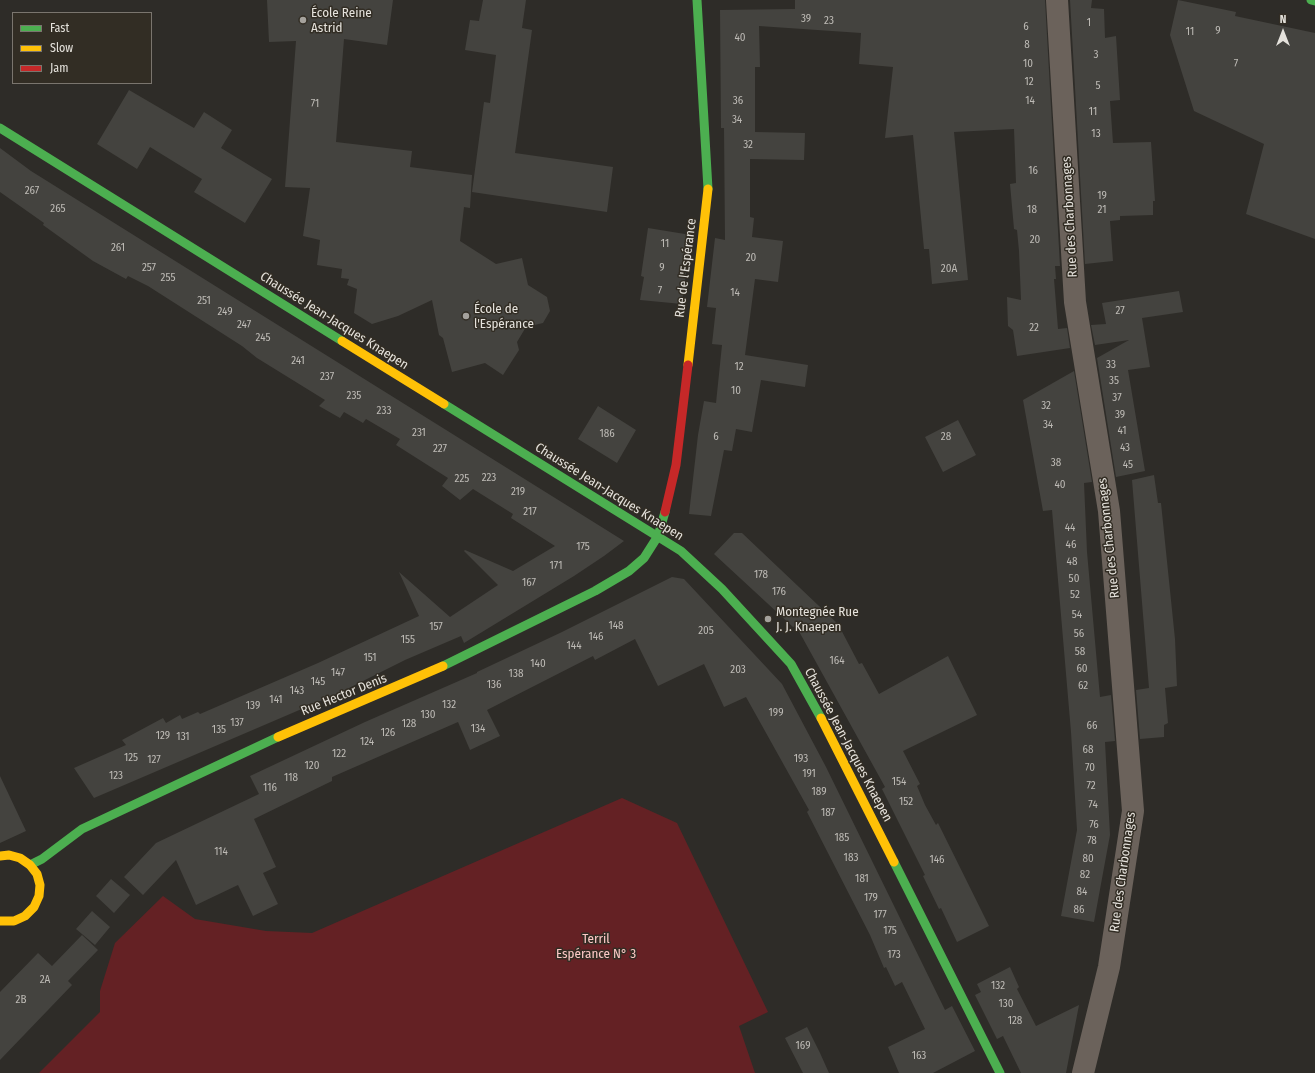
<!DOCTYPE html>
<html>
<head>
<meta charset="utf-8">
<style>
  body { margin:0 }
  #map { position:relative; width:1315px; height:1073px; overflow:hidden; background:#2e2c28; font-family:"Fira Sans Condensed",sans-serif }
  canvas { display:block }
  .legend { position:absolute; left:12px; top:12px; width:140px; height:72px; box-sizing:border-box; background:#322d24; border:1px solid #7a756e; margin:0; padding:5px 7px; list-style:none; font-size:12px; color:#e5e2dc }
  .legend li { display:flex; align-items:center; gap:8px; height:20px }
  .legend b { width:20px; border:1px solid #7a756e }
  .north { position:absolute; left:1263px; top:12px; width:40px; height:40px; -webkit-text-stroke:3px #322d24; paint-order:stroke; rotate:0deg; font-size:11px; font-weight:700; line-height:16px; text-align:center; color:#e5e2dc }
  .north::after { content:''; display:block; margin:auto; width:14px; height:18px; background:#e5e2dc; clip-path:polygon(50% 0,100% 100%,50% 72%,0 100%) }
</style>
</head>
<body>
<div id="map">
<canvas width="1315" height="1073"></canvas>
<ul class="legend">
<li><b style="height:5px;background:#4caf50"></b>Fast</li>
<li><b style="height:5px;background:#ffc107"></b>Slow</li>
<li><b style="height:5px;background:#c62828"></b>Jam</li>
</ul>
<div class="north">N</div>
</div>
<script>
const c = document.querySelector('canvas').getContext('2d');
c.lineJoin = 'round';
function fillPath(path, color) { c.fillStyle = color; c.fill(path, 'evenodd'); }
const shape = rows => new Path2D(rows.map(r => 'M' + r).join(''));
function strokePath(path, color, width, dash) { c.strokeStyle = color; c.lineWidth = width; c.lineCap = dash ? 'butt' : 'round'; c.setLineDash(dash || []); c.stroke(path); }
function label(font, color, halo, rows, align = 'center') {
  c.font = font + ' "Fira Sans Condensed",sans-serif'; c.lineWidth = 3; c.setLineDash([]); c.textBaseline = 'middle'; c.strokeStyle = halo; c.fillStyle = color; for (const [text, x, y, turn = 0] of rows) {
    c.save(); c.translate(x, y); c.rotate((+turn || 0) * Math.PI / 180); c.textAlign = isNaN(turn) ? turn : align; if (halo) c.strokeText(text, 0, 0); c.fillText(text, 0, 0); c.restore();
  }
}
fillPath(shape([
  [622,798,677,823,768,1012,739,1026,755,1073,39,1073,100,1012,100,991,115,943,163,896,195,919,266,931,312,933]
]), '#642124');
fillPath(shape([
  [267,0,393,0,387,45,344,39,336,142,412,151,410,167,472,175,470,208,464,207,460,241,496,264,522,258,528,285,547,297,550,311,543,323,526,327,517,342,519,350,503,375,485,363,452,372,443,338,439,335,432,300,398,316,372,324,354,313,357,289,347,285,349,279,341,278,342,269,317,265,320,240,303,236,310,188,285,187,296,41,269,42],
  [483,0,526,0,522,28,532,30,515,153,613,167,607,212,472,192,484,102,490,103,496,55,465,50,470,20,479,21],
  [795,0,1045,0,1060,266,1055,266,1056,279,1054,279,1058,329,1067,328,1070,348,1017,356,1013,330,1008,326,1007,297,1021,300,1019,251,1017,230,1014,229,1010,184,1016,183,1014,129,954,132,968,280,932,284,929,249,924,249,913,135,885,138,893,67,859,64,861,33,759,26,760,67,755,67,755,132,805,133,804,160,750,159,750,217,754,218,752,237,783,241,778,282,755,279,745,355,808,365,805,387,761,380,752,432,736,429,732,451,724,450,711,516,689,514,698,435,704,401,716,403,722,345,712,344,716,308,707,307,715,238,725,240,724,128,721,128,720,10,795,9],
  [1070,0,1092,0,1091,8,1104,9,1105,38,1116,36,1120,100,1110,101,1113,143,1151,142,1155,201,1153,201,1153,215,1120,216,1120,220,1110,221,1113,261,1085,264],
  [1178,0,1236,12,1235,16,1315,33,1315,239,1246,214,1264,144,1194,111,1170,35],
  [129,90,194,128,204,112,232,130,221,148,272,179,245,223,194,192,202,179,150,147,137,169,97,144],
  [0,148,31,171,624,541,604,556,574,576,464,643,461,636,405,660,339,693,94,798,74,768,126,745,122,740,163,718,166,723,180,715,182,719,198,712,200,714,318,663,419,616,399,572,450,617,498,585,464,551,465,550,513,571,555,546,511,518,513,514,473,489,460,500,442,486,448,478,396,445,400,439,366,419,363,423,344,412,340,418,319,406,325,400,257,358,242,346,148,286,128,276,126,279,93,261,43,225,44,223,0,192],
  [648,228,691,235,682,304,640,300,644,277,641,276],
  [1179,291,1183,312,1142,318,1150,367,1128,370,1145,471,1116,477,1097,358,1129,340,1095,345,1091,325,1106,324,1102,303],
  [1074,371,1092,482,1084,483,1087,552,1100,697,1111,695,1115,741,1105,742,1110,835,1094,922,1061,916,1077,830,1071,732,1052,510,1043,511,1023,400],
  [598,406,636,430,617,463,578,439],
  [958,420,976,455,943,472,925,437],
  [1154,475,1158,503,1161,503,1175,639,1177,686,1165,688,1168,723,1164,725,1164,737,1140,739,1136,690,1149,688,1132,480],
  [734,533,742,533,838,624,859,664,862,663,879,694,948,656,977,715,903,751,920,784,917,786,925,805,936,825,938,823,989,926,957,942,941,908,939,909,923,876,925,875,882,789,885,787,796,626,793,627,714,554],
  [672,577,684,579,782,684,826,767,945,1010,952,1006,975,1051,933,1073,899,1073,888,1047,925,1029,902,982,895,986,886,967,884,968,870,935,807,812,809,810,746,697,724,707,704,664,658,686,635,639,595,660,593,656,487,710,500,736,470,750,458,722,332,777,332,781,254,819,276,867,263,873,278,904,253,916,238,885,196,905,176,860,143,895,124,877,156,843,259,794,250,776,365,722,477,673,477,672,562,632],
  [0,776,26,831,0,843],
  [111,879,130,895,114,913,96,896],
  [92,911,110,927,95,945,76,929],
  [82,935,98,950,68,981,72,985,0,1060,0,992,38,953,52,966],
  [1010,967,1019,987,1017,989,1036,1026,1079,1005,1066,1073,1021,1073,1003,1036,997,1039,975,995,981,992,977,984],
  [807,1027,820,1053,829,1073,803,1073,785,1038]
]), '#44433f');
strokePath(shape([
  [1057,0,1075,302,1109,511,1133,811,1109,967,1083,1073]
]), '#6b625b', 22);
strokePath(shape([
  [697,0,708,189],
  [1311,0,1315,1],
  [0,128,342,341],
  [444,404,681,551,722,589,791,664,821,718],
  [443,666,595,591,629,571,644,558,658,536,665,512],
  [894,862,1000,1073],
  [30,865,42,859,82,829,278,737]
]), '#4caf50', 9);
strokePath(shape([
  [342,341,444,404],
  [688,365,708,189],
  [821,718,894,862],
  [278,737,443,666],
  [0,856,9,855,20,858,30,865,37,874,40,885,39,896,34,907,25,916,14,921,0,921]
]), '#ffc107', 9);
strokePath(shape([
  [665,512,676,465,688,365]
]), '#c62828', 9);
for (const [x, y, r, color] of [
  [303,20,4,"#a5a29d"],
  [466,316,4,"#a5a29d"],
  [768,619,4,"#a5a29d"]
]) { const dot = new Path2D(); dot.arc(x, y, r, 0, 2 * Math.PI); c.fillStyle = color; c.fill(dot); strokePath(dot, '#322d24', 1.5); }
label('11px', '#bdbab5', null, [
  ["39",806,19],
  ["23",829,21],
  ["1",1089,23],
  ["6",1026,27],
  ["9",1218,31],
  ["11",1190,32],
  ["40",740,38],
  ["8",1027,45],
  ["3",1096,55],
  ["10",1028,64],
  ["7",1236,64],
  ["12",1029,82],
  ["5",1098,86],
  ["36",738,101],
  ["14",1030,101],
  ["71",315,104],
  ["11",1093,112],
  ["34",737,120],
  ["13",1096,134],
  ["32",748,145],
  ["16",1033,171],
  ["267",32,191],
  ["19",1102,196],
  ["265",58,209],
  ["18",1032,210],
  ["21",1102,210],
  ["20",1035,240],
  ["11",665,244],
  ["261",118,248],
  ["20",751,258],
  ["257",149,268],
  ["9",662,268],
  ["20A",949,269],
  ["255",168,278],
  ["7",660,291],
  ["14",735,293],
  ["251",204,301],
  ["27",1120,311],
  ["249",225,312],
  ["247",244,325],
  ["22",1034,328],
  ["245",263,338],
  ["241",298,361],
  ["33",1111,365],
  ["12",739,367],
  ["237",327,377],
  ["35",1114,381],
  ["10",736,391],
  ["235",354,396],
  ["37",1117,398],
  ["32",1046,406],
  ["233",384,411],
  ["39",1120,415],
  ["34",1048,425],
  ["41",1122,431],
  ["231",419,433],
  ["186",607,434],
  ["6",716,437],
  ["28",946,437],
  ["43",1125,448],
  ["227",440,449],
  ["38",1056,463],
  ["45",1128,465],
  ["223",489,478],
  ["225",462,479],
  ["40",1060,485],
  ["219",518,492],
  ["217",530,512],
  ["44",1070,528],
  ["46",1071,545],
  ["175",583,547],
  ["48",1072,562],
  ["171",556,566],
  ["178",761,575],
  ["50",1074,579],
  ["167",529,583],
  ["176",779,592],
  ["52",1075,595],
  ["54",1077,615],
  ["148",616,626],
  ["157",436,627],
  ["205",706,631],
  ["56",1079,634],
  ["146",596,637],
  ["155",408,640],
  ["144",574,646],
  ["58",1080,652],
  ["151",370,658],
  ["164",837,661],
  ["140",538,664],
  ["60",1082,669],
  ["203",738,670],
  ["147",338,673],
  ["138",516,674],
  ["145",318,682],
  ["136",494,685],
  ["62",1083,686],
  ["143",297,691],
  ["141",276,700],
  ["132",449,705],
  ["139",253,706],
  ["199",776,713],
  ["130",428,715],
  ["137",237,723],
  ["128",409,724],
  ["66",1092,726],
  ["134",478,729],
  ["135",219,730],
  ["126",388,733],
  ["129",163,736],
  ["131",183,737],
  ["124",367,742],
  ["68",1088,750],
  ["122",339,754],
  ["125",131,758],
  ["193",801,759],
  ["127",154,760],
  ["120",312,766],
  ["70",1090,768],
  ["191",809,774],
  ["123",116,776],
  ["118",291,778],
  ["154",899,782],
  ["72",1091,786],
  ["116",270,788],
  ["189",819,792],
  ["152",906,802],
  ["74",1093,805],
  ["187",828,813],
  ["76",1094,825],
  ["185",842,838],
  ["78",1092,841],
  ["114",221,852],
  ["183",851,858],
  ["80",1088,859],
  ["146",937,860],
  ["82",1085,875],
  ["181",862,879],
  ["84",1082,892],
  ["179",871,898],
  ["86",1079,910],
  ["177",880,915],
  ["175",890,931],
  ["173",894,955],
  ["2A",45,980],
  ["132",998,986],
  ["2B",21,1000],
  ["130",1006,1004],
  ["128",1015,1021],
  ["169",803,1046],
  ["163",919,1056]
]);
label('13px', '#e5e2dc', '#322d24', [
  ["École Reine",311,13],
  ["Astrid",311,28],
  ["École de",474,309],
  ["l'Espérance",474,324],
  ["Montegnée Rue",776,612],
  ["J. J. Knaepen",776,627]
], 'left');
label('13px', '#e5e2dc', '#322d24', [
  ["Rue des Charbonnages",1070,217,-93],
  ["Rue de l'Espérance",686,268,-83],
  ["Chaussée Jean-Jacques Knaepen",334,321,32],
  ["Chaussée Jean-Jacques Knaepen",609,492,32],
  ["Rue des Charbonnages",1109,538,-96],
  ["Rue Hector Denis",344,695,-22],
  ["Chaussée Jean-Jacques Knaepen",848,745,62],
  ["Rue des Charbonnages",1123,872,-82]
]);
label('13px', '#fdc8c5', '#322d24', [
  ["Terril",596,939],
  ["Espérance N° 3",596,954]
]);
</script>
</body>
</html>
